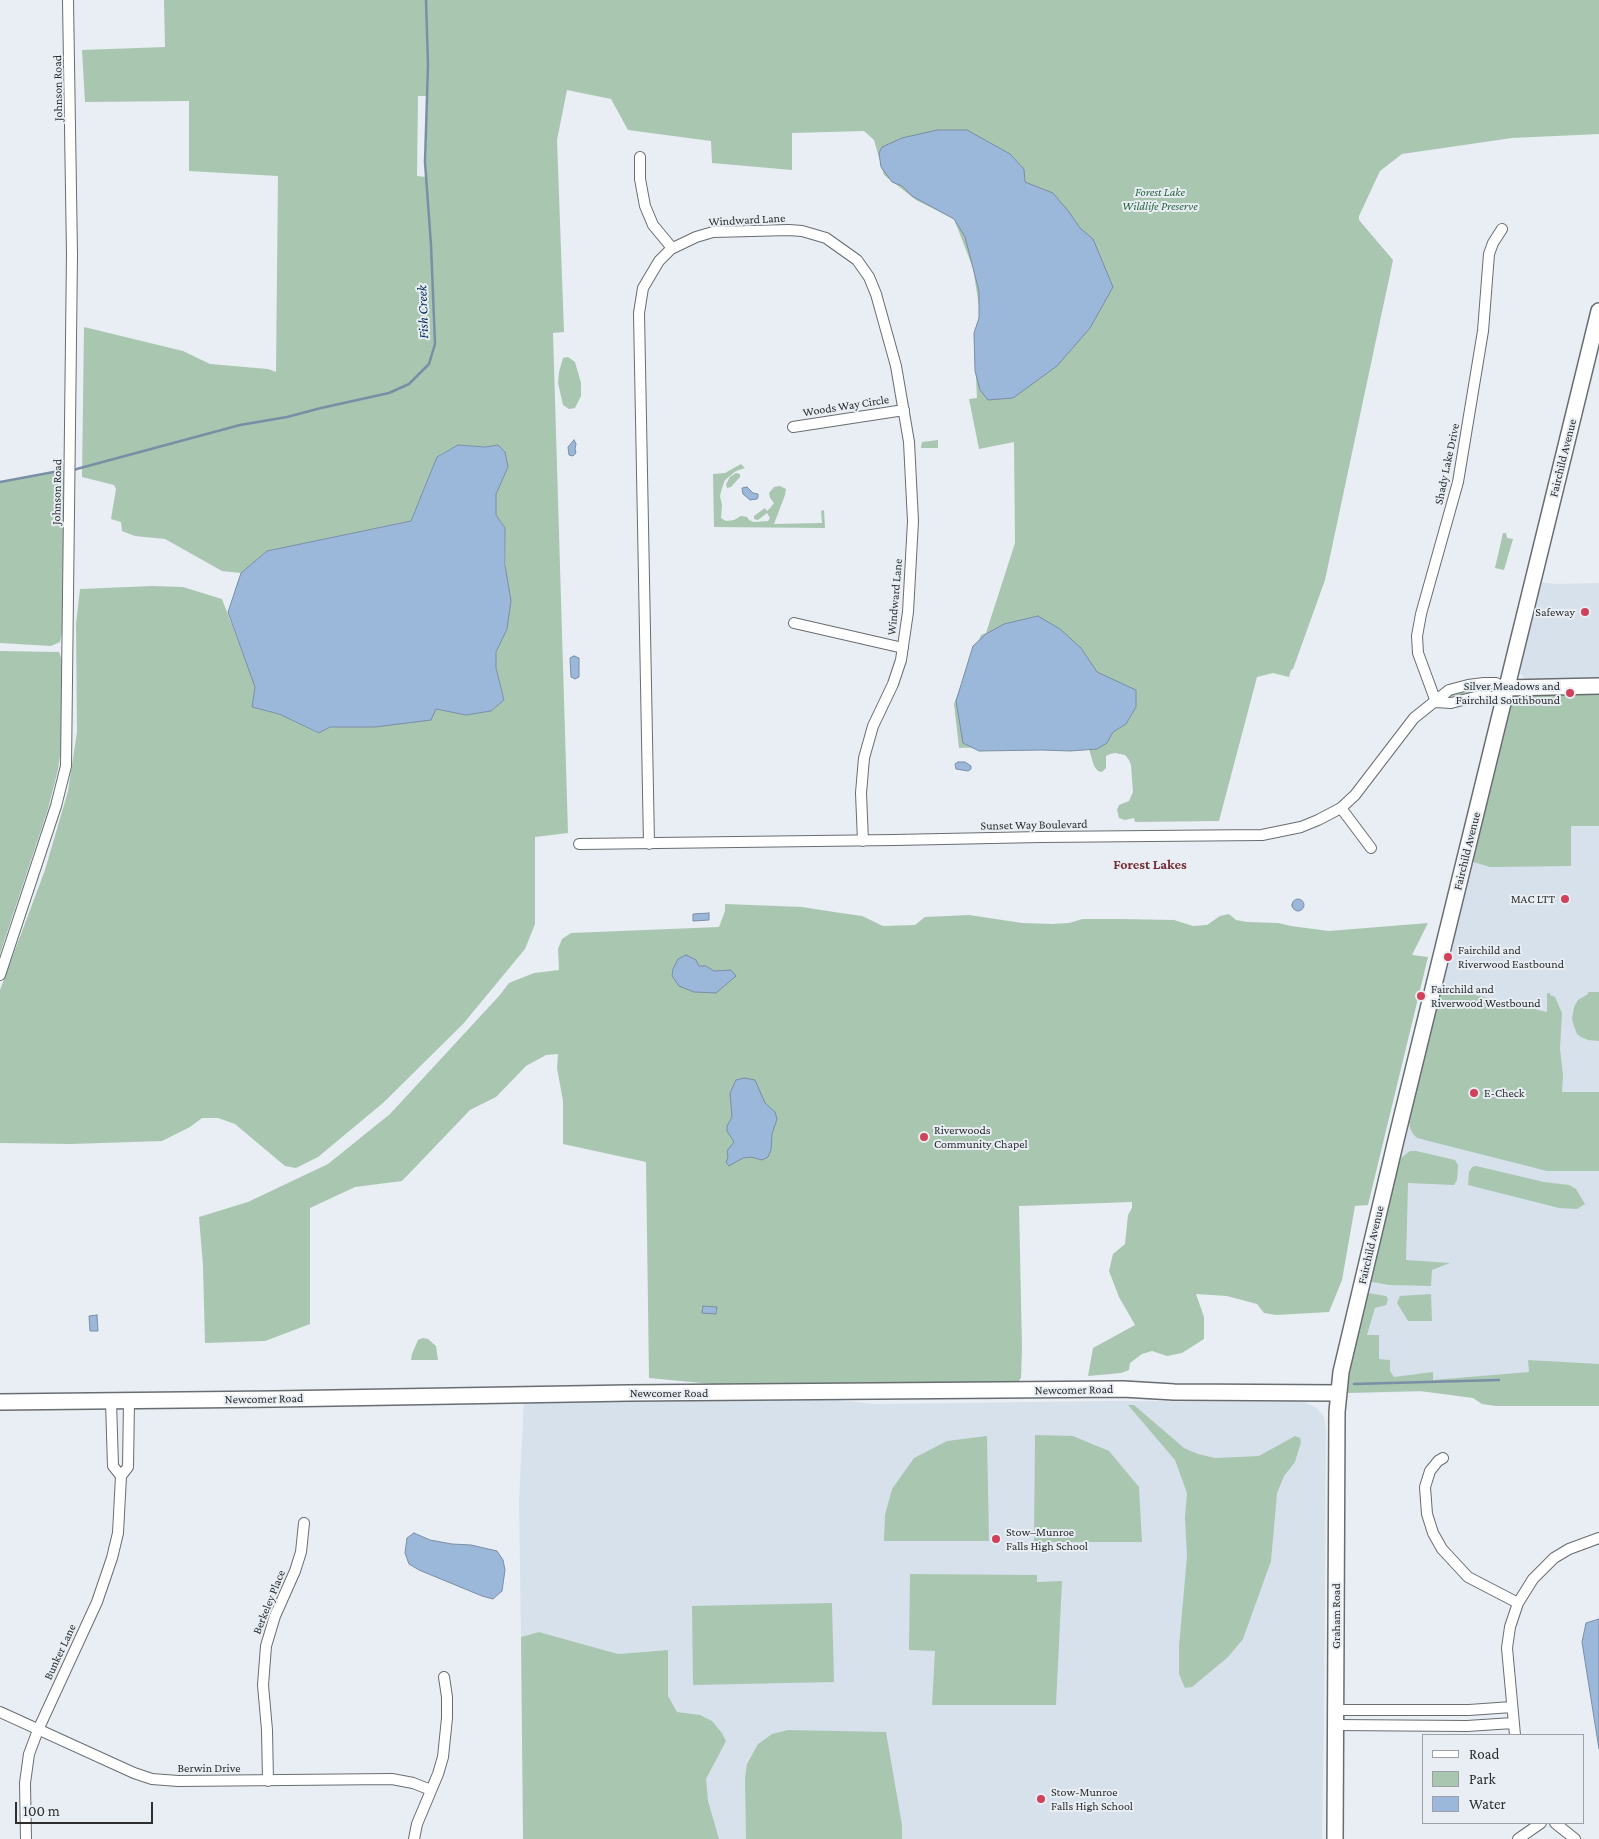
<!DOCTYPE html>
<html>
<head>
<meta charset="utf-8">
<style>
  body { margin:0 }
  #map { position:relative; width:1599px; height:1839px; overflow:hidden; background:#e8eef3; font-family:"Crimson Pro",serif }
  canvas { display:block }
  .legend { position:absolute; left:1422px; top:1734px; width:162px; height:90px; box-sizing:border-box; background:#e8eef3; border:1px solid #9da1a5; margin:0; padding:6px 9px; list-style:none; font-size:15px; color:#2c2e30 }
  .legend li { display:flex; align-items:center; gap:10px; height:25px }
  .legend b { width:25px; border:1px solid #9da1a5 }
  .scale { position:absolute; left:15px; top:1802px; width:138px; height:22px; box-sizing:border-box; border:2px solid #2c2e30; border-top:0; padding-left:6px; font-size:15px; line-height:18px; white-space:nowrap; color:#2c2e30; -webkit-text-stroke:4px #e8eef3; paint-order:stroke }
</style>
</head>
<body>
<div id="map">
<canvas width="1599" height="1839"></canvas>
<ul class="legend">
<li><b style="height:6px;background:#fff"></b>Road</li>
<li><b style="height:14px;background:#a9c6b1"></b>Park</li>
<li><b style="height:14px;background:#9bb7d9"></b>Water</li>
</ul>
<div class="scale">100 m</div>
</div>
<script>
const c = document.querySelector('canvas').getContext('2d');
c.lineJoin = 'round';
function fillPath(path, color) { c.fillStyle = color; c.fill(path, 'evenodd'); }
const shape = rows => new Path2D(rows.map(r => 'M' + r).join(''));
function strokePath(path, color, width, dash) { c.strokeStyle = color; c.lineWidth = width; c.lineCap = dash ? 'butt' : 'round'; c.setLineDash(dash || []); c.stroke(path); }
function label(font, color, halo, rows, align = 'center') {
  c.font = font + ' "Crimson Pro",serif'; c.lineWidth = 4; c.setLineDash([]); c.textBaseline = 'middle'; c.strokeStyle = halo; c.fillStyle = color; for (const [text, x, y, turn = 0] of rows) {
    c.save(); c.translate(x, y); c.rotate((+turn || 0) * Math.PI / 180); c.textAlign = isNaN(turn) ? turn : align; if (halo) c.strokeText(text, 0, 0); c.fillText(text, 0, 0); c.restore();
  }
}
fillPath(shape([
  [1536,582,1557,584,1599,583,1599,681,1527,681,1520,673],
  [1571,826,1599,826,1599,1389,1343,1393,1470,861,1571,866],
  [829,1399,874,1404,1110,1401,1305,1402,1317,1408,1324,1417,1326,1429,1324,1717,1322,1839,668,1839,668,1650,618,1654,539,1632,521,1637,519,1501,524,1400]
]), '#d7e1ec');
fillPath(shape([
  [164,0,1599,0,1599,134,1512,138,1402,154,1380,171,1359,216,1359,220,1393,260,1325,580,1293,669,1291,670,1289,677,1273,673,1257,677,1219,821,1135,822,1134,818,1125,820,1119,818,1117,810,1119,805,1129,801,1133,792,1131,765,1129,760,1125,755,1115,753,1110,754,1106,756,1106,768,1102,772,1098,771,1094,766,1089,749,1097,749,1107,743,1113,732,1126,724,1133,711,1124,711,1104,743,959,748,954,704,981,635,986,633,1015,543,1014,442,979,449,969,399,977,398,974,336,980,313,973,268,954,219,916,200,884,175,874,140,864,131,792,133,792,170,712,163,711,141,628,130,611,99,567,90,557,140,564,332,553,333,568,833,535,837,535,924,525,949,463,1024,383,1103,318,1157,296,1168,285,1166,235,1124,218,1118,202,1118,190,1127,162,1141,71,1144,0,1143,0,990,45,870,68,791,77,732,76,624,80,589,152,586,183,587,222,599,256,687,252,707,279,714,318,733,330,727,375,727,436,709,466,715,491,711,504,700,496,668,496,652,507,629,505,528,496,515,496,494,508,467,498,445,485,447,458,445,437,457,411,521,267,551,241,573,222,571,165,539,135,536,122,531,121,522,111,519,116,489,114,485,82,477,84,327,183,351,210,364,268,369,276,372,278,176,189,171,189,101,85,102,82,50,165,47],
  [418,96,427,96,426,177,417,176],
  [568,357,575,362,581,383,581,396,575,408,569,409,563,405,558,383,559,372,563,358],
  [938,440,938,448,921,448,922,442],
  [741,464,745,468,736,471,725,480,722,488,720,496,722,505,721,518,726,521,734,520,741,516,747,517,749,520,754,522,768,521,770,518,767,513,758,520,754,519,754,516,765,508,767,511,771,507,774,503,770,498,769,493,774,487,780,486,786,489,785,495,774,524,822,523,821,511,824,510,825,528,714,527,713,474,725,473],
  [59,471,64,471,62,632,60,642,51,646,0,643,0,482],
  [736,473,740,474,740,477,731,487,727,488,726,484,730,477],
  [1503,533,1506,533,1507,538,1513,539,1504,570,1495,568],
  [0,651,59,652,63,663,62,741,58,770,48,809,0,954],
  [1489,687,1485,690,1449,697,1458,691],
  [1599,691,1599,826,1571,826,1571,866,1490,867,1470,861,1512,699,1526,692],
  [725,904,802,907,834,912,862,916,883,926,915,925,925,917,969,915,1022,923,1052,924,1069,923,1083,919,1120,919,1174,920,1193,926,1207,925,1220,916,1229,914,1236,920,1247,922,1278,923,1291,926,1329,931,1428,923,1412,955,1428,957,1368,1205,1355,1206,1342,1280,1329,1312,1276,1315,1264,1313,1257,1304,1227,1296,1196,1294,1204,1317,1204,1339,1182,1353,1167,1356,1152,1351,1142,1354,1130,1363,1129,1370,1121,1373,1088,1376,1093,1348,1135,1325,1119,1297,1109,1271,1113,1254,1125,1244,1128,1215,1132,1208,1132,1202,1019,1206,1022,1348,1021,1378,1016,1385,734,1386,649,1378,646,1162,563,1144,563,1101,557,1068,558,1054,546,1055,526,1066,496,1097,470,1110,402,1181,355,1187,310,1208,310,1324,265,1341,205,1343,203,1266,199,1217,248,1202,328,1164,390,1114,499,996,509,983,534,973,559,970,558,949,562,939,571,933,719,927,725,911],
  [1441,987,1547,1012,1547,993,1550,993,1550,995,1555,997,1562,1013,1560,1049,1563,1075,1562,1092,1599,1092,1599,1171,1547,1171,1417,1138,1413,1134,1410,1128,1409,1121],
  [1588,992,1599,992,1599,1041,1588,1040,1581,1037,1577,1034,1574,1026,1572,1019,1574,1007,1578,1000,1588,994],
  [1410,1151,1416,1151,1455,1160,1458,1165,1457,1180,1454,1185,1408,1183,1406,1260,1450,1263,1432,1270,1431,1286,1389,1285,1367,1281,1385,1209,1401,1158],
  [1476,1166,1544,1182,1569,1185,1576,1189,1585,1204,1577,1209,1559,1208,1468,1185,1469,1172,1472,1167],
  [1368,1293,1386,1296,1388,1299,1386,1305,1375,1308,1367,1335,1379,1335,1379,1359,1390,1360,1390,1371,1394,1377,1433,1372,1433,1380,1529,1372,1528,1360,1599,1364,1599,1406,1496,1406,1482,1404,1473,1398,1420,1391,1346,1393,1356,1330],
  [1431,1294,1432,1321,1408,1321,1397,1303,1400,1296],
  [423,1338,428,1339,436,1346,438,1360,411,1360,412,1354,418,1340],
  [1128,1405,1134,1405,1184,1448,1198,1454,1215,1458,1259,1456,1295,1436,1300,1438,1301,1442,1295,1462,1284,1476,1277,1493,1271,1561,1243,1639,1228,1657,1192,1687,1185,1688,1179,1674,1179,1646,1187,1557,1185,1517,1187,1493,1175,1460],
  [1035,1435,1073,1436,1109,1451,1139,1487,1142,1542,1034,1542],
  [987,1436,989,1541,884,1541,885,1515,892,1489,914,1458,947,1441],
  [910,1574,1037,1575,1037,1582,1062,1581,1056,1705,932,1705,935,1651,909,1650],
  [832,1603,834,1682,693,1685,692,1606],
  [539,1632,618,1654,668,1650,668,1696,677,1712,700,1715,712,1721,722,1733,726,1741,706,1779,708,1801,719,1839,523,1839,521,1637],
  [788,1730,886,1732,902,1825,902,1839,746,1839,745,1778,747,1764,758,1744,772,1734]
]), '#a9c6b1');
const water = shape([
  [937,130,967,130,1010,154,1024,169,1025,182,1053,193,1069,212,1080,228,1093,239,1113,287,1090,328,1057,366,1013,398,988,400,980,390,975,371,974,333,979,318,979,291,965,237,954,219,912,196,902,186,892,182,881,167,879,153,882,147,902,138,937,130],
  [574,440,576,444,575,449,576,453,573,456,569,455,568,447,574,440],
  [458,445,485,447,498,445,505,452,508,467,496,494,496,515,505,528,505,565,511,601,507,629,496,652,496,668,504,700,491,711,466,715,436,709,431,720,375,727,330,727,319,733,279,714,252,707,255,687,228,612,241,573,267,551,411,521,437,457,458,445],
  [747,487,753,493,758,494,758,497,757,499,750,500,743,494,742,488,747,487],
  [1038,616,1060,629,1081,648,1097,672,1136,690,1136,707,1126,724,1113,732,1107,743,1097,749,1070,751,1042,750,979,751,963,743,956,701,973,646,986,634,1004,624,1038,616],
  [574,656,579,658,579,677,575,679,571,677,570,658,574,656],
  [958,762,965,762,971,766,971,769,968,771,956,769,955,764,958,762],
  '1292 905a6 6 0 1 1 12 0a6 6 0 1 1-12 0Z',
  [709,913,709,920,693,921,693,914,709,913],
  [686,955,696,960,699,966,706,966,714,971,731,970,736,976,716,993,694,992,679,986,672,976,673,969,678,959,686,955],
  [744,1078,755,1080,765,1103,775,1112,777,1119,772,1134,771,1150,768,1157,762,1160,751,1157,743,1158,729,1166,726,1162,728,1157,727,1151,734,1142,727,1131,727,1126,732,1117,730,1093,736,1080,744,1078],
  [703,1306,717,1307,716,1314,702,1313,703,1306],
  [97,1315,98,1331,90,1331,89,1316,97,1315],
  [414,1533,430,1540,452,1544,471,1545,497,1551,503,1560,505,1570,502,1591,493,1599,482,1596,419,1570,409,1564,405,1553,407,1538,414,1533],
  [1599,1619,1599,1749,1582,1642,1586,1623,1599,1619]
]);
fillPath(water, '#9bb7d9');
strokePath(water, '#7a8ea6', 1);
strokePath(shape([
  [73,470,240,425,287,417,321,408,389,393,409,384,429,364,435,344,431,245,425,162,428,65,426,0],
  [0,482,59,471],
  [1354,1384,1499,1380]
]), '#7a8ea6', 2.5);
const street = shape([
  [640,157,640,179,645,206,653,225,672,248],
  [793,427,904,410],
  [794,623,903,648],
  [1436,702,1418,653,1417,636,1421,614,1458,482,1483,331,1489,254,1493,243,1502,229],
  [1436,702,1451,703,1479,696,1493,697,1506,688],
  [1341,808,1371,848],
  [579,844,894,840,1041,837,1262,835,1301,827,1318,820,1341,808,1355,795,1414,718,1449,690,1468,685,1484,683,1496,683,1506,688],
  [649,844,639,313,643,288,659,261,671,249,696,237,713,232,789,230,802,231,826,238,857,260,869,277,876,294,896,366,909,442,913,521,908,612,901,660,893,684,873,726,864,758,861,793,863,841],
  [0,975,56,806,66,766,72,254,68,0],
  [1443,1458,1438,1461,1430,1471,1425,1487,1427,1514,1433,1533,1442,1549,1468,1577,1518,1603],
  [121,1476,128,1467,129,1401],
  [1335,1710,1469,1710,1512,1707],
  [0,1712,134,1773,152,1779,178,1781,392,1779,413,1783,431,1790],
  [1335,1725,1467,1726,1513,1723],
  [1515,1735,1507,1648,1510,1627,1518,1603,1533,1579,1554,1558,1569,1549,1599,1538],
  [268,1781,267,1730,263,1685,266,1646,275,1616,295,1571,301,1552,304,1523],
  [1555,1823,1575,1839],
  [26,1839,25,1783,29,1754,38,1730,97,1602,112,1558,118,1533,121,1476,113,1466,111,1401],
  [414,1839,417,1824,438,1774,443,1757,447,1718,447,1697,444,1677],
  [1518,1839,1541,1823]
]);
const secondary = shape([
  [1506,688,1599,686],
  [0,1402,275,1399,629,1393,1123,1389,1174,1392,1338,1393],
  [1335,1839,1337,1412,1341,1372,1396,1140,1599,311]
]);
strokePath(street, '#686d72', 12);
strokePath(secondary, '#686d72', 18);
strokePath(street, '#fff', 10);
strokePath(secondary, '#fff', 15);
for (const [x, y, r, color] of [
  [1585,612,5,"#d14159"],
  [1570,693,5,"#d14159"],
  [1565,899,5,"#d14159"],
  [1448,957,5,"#d14159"],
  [1421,996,5,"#d14159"],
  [1474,1093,5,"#d14159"],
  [924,1137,5,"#d14159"],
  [996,1539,5,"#d14159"],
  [1041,1799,5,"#d14159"]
]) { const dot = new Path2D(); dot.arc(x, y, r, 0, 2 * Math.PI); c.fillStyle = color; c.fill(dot); strokePath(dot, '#e8eef3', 2); }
label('12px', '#2c2e30', '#e8eef3', [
  ["Johnson Road",58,88,-91],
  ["Windward Lane",747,220,-3],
  ["Woods Way Circle",846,406,-9],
  ["Fairchild Avenue",1563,458,-76],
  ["Shady Lake Drive",1447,464,-78],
  ["Johnson Road",57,492,-89],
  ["Windward Lane",895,597,-85],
  ["Sunset Way Boulevard",1034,825,-1],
  ["Fairchild Avenue",1467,851,-76],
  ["Fairchild Avenue",1371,1245,-77],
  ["Newcomer Road",1074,1390,-1],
  ["Newcomer Road",669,1393],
  ["Newcomer Road",264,1399,-1],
  ["Berkeley Place",269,1602,-68],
  ["Graham Road",1336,1616,-90],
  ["Bunker Lane",60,1652,-65],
  ["Berwin Drive",209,1768]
]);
label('italic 12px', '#296540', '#e8eef3', [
  ["Forest Lake",1160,192],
  ["Wildlife Preserve",1160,206]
]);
label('12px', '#2c2e30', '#e8eef3', [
  ["Safeway",1575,612,"right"],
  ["Silver Meadows and",1560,686,"right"],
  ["Fairchild Southbound",1560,700,"right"],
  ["MAC LTT",1555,899,"right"],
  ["Fairchild and",1458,950],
  ["Riverwood Eastbound",1458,964],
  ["Fairchild and",1431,989],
  ["Riverwood Westbound",1431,1003],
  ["E-Check",1484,1093],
  ["Riverwoods",934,1130],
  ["Community Chapel",934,1144],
  ["Stow–Munroe",1006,1532],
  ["Falls High School",1006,1546],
  ["Stow-Munroe",1051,1792],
  ["Falls High School",1051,1806]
], 'left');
label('italic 14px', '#012a54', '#e8eef3', [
  ["Fish Creek",423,312,-92]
]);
label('bold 14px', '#742d36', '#e8eef3', [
  ["Forest Lakes",1150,865]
]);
</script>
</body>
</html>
